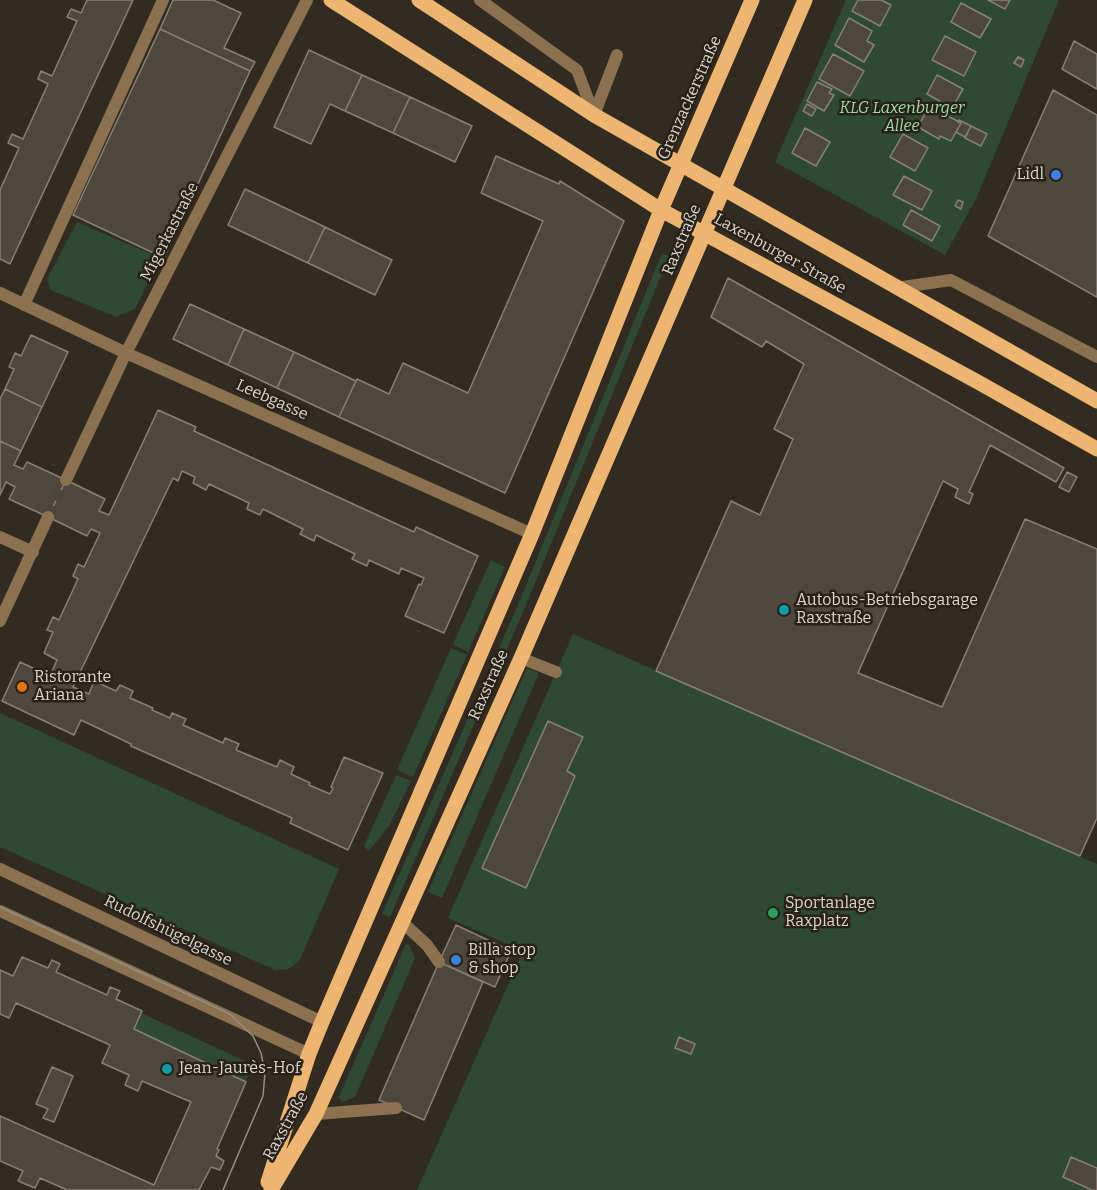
<!DOCTYPE html>
<html>
<head>
<meta charset="utf-8">
<style>
  body { margin:0 }
  canvas { display:block; background:#312b21 }
</style>
</head>
<body>
<canvas width="1097" height="1190"></canvas>
<script>
const c = document.querySelector('canvas').getContext('2d');
c.lineJoin = 'round';
function fillPath(path, color) { c.fillStyle = color; c.fill(path, 'evenodd'); }
const shape = rows => new Path2D(rows.map(r => 'M' + r).join(''));
function strokePath(path, color, width, dash) { c.strokeStyle = color; c.lineWidth = width; c.lineCap = dash ? 'butt' : 'round'; c.setLineDash(dash || []); c.stroke(path); }
function label(font, color, halo, rows, align = 'center') {
  c.font = font + ' Bitter,serif'; c.lineWidth = 5; c.setLineDash([]); c.textBaseline = 'middle'; c.strokeStyle = halo; c.fillStyle = color; for (const [text, x, y, turn = 0] of rows) {
    c.save(); c.translate(x, y); c.rotate((+turn || 0) * Math.PI / 180); c.textAlign = isNaN(turn) ? turn : align; if (halo) c.strokeText(text, 0, 0); c.fillText(text, 0, 0); c.restore();
  }
}
fillPath(shape([
  [846,0,1059,0,976,199,945,255,775,162],
  [77,222,160,258,135,309,116,317,51,290,47,279],
  [662,253,669,256,523,612,390,917,382,914,520,600],
  [491,560,505,567,468,652,453,644],
  [573,634,1097,864,1097,1190,417,1190,523,951,448,918],
  [451,648,467,655,413,777,397,770],
  [527,668,539,673,442,898,428,892],
  [0,713,339,869,299,962,288,969,275,970,0,847],
  [396,775,411,781,389,826,369,851,364,846],
  [406,944,409,945,415,958,355,1097,342,1102,339,1097],
  [141,1013,243,1060,248,1064,250,1070,246,1082,134,1029]
]), '#2f4a34');
const building = shape([
  [87,0,133,0,10,264,0,259,0,190,19,148,8,143,12,134,23,139,48,84,38,79,41,71,52,76,77,21,67,17,71,9,81,13,87,0],
  [173,0,213,0,241,13,224,48,255,62,250,71,160,29,173,0],
  [858,0,881,0,891,5,880,26,852,11,858,0],
  [988,0,1010,0,1005,9,988,0],
  [961,3,991,19,980,38,951,22,961,3],
  [849,18,872,31,867,41,874,45,864,62,835,45,849,18],
  [160,29,250,71,164,258,73,215,160,29],
  [945,36,976,52,964,76,932,60,945,36],
  [1074,41,1097,54,1097,89,1062,69,1074,41],
  [309,50,362,75,345,111,330,104,311,144,274,127,309,50],
  [833,54,864,71,850,96,819,79,833,54],
  [1018,57,1024,60,1021,67,1014,63,1018,57],
  [362,75,410,97,393,133,345,111,362,75],
  [937,75,963,89,952,108,927,94,937,75],
  [817,82,832,89,829,93,834,95,824,111,807,101,817,82],
  [1053,90,1097,115,1097,297,988,236,1053,90],
  [410,97,472,126,455,162,393,133,410,97],
  [807,104,816,109,812,116,803,111,807,104],
  [929,106,961,123,951,141,940,136,939,139,918,127,929,106],
  [959,120,971,126,965,137,956,132,961,123,958,122,959,120],
  [971,126,987,134,981,146,965,138,971,126],
  [805,128,830,142,816,166,792,153,805,128],
  [903,134,928,148,915,171,890,157,903,134],
  [496,156,559,184,560,181,624,221,505,493,339,417,357,379,389,394,403,363,468,393,543,221,481,193,496,156],
  [904,176,932,191,922,210,893,195,904,176],
  [245,189,325,227,308,263,228,225,245,189],
  [958,200,963,202,961,209,955,206,958,200],
  [911,210,940,226,932,241,903,225,911,210],
  [325,227,392,260,375,295,308,263,325,227],
  [728,278,1064,468,1056,482,990,445,969,492,973,494,969,504,955,497,958,489,943,481,858,673,942,707,1025,519,1097,549,1097,818,1080,856,656,671,731,501,760,515,793,439,774,429,804,364,766,341,762,347,711,317,728,278],
  [190,304,244,329,228,365,173,339,190,304],
  [244,329,294,352,277,388,228,365,244,329],
  [31,335,68,352,42,407,5,389,14,369,9,367,15,353,21,356,31,335],
  [294,352,356,381,339,417,277,388,294,352],
  [5,389,42,407,21,451,0,441,0,399,5,389],
  [158,410,196,427,194,431,414,532,416,527,478,556,444,633,405,616,419,584,421,585,424,578,401,568,399,574,369,560,367,566,352,559,355,554,316,535,314,541,300,534,303,529,263,509,260,515,247,509,249,503,209,484,206,490,193,483,195,477,182,471,178,481,173,478,73,687,89,694,94,681,116,691,120,685,133,691,130,698,153,708,152,710,170,718,172,713,186,719,183,725,223,743,225,738,239,744,236,750,277,767,280,760,294,767,291,774,310,783,309,785,330,794,333,788,331,787,344,757,383,773,348,850,290,823,292,818,131,746,131,744,81,720,74,735,2,701,20,662,50,676,57,660,44,653,53,632,47,630,53,617,59,620,78,579,73,576,78,564,84,567,100,533,91,529,87,536,48,517,66,480,105,499,99,511,109,515,158,410],
  [0,441,21,451,14,465,23,469,27,462,66,480,48,517,9,499,15,487,6,482,0,495,0,441],
  [1067,472,1077,477,1069,492,1059,487,1067,472],
  [548,721,583,737,567,771,575,776,526,888,482,868,548,721],
  [456,925,511,951,495,987,439,962,456,925],
  [22,957,48,968,52,960,60,964,56,972,107,995,110,987,120,991,116,999,142,1011,134,1029,246,1082,217,1149,219,1150,216,1156,224,1161,220,1170,211,1167,199,1190,67,1190,40,1178,35,1188,18,1181,23,1171,0,1161,0,1116,154,1185,191,1102,142,1081,138,1091,125,1085,129,1075,102,1063,110,1045,16,1003,9,1018,0,1014,0,970,13,976,22,957],
  [439,962,483,982,424,1120,379,1100,439,962],
  [679,1037,695,1044,691,1054,675,1048,679,1037],
  [52,1067,73,1076,54,1122,43,1118,48,1109,36,1104,52,1067],
  [1071,1157,1097,1168,1097,1190,1092,1190,1063,1177,1071,1157]
]);
fillPath(building, '#4e473d');
strokePath(building, '#888075', 1.5);
strokePath(shape([
  [48,517,66,480]
]), '#4a453b', 12, [12, 6]);
strokePath(shape([
  [594,115,617,55],
  [521,658,556,672],
  [402,922,427,945,439,962],
  [316,1114,396,1108]
]), '#8c7151', 12);
strokePath(shape([
  [480,0,577,70,594,115],
  [896,288,951,280,1097,357],
  [0,293,126,353,532,534],
  [24,305,163,0],
  [66,480,126,353,307,0],
  [0,537,33,552],
  [0,621,48,517],
  [0,869,322,1022],
  [0,911,309,1054]
]), '#8c7151', 12);
strokePath(shape([
  [331,0,661,210,976,381,1097,449],
  [419,0,594,115,1097,401],
  [268,1182,309,1054,322,1022,532,534,661,210,752,0],
  [271,1190,316,1114,521,658,805,0]
]), '#edb570', 15);
strokePath(shape([
  [0,907,230,1014,253,1036,261,1053,265,1073,263,1096,223,1190]
]), '#938e86', 1.5);
for (const [x, y, r, color] of [
  [1056,175,6,"#3f7fe0"],
  [784,610,6,"#0f9aa8"],
  [22,687,6,"#e8710a"],
  [773,913,6,"#2e9e5b"],
  [456,960,6,"#3f7fe0"],
  [167,1069,6,"#0f9aa8"]
]) { const dot = new Path2D(); dot.arc(x, y, r, 0, 2 * Math.PI); c.fillStyle = color; c.fill(dot); strokePath(dot, '#282118', 2); }
label('16px', '#dbd6d0', '#282118', [
  ["Grenzackerstraße",690,98,-66],
  ["Migerkastraße",170,232,-63],
  ["Raxstraße",682,240,-67],
  ["Laxenburger Straße",780,254,29],
  ["Leebgasse",272,400,24],
  ["Raxstraße",489,685,-66],
  ["Rudolfshügelgasse",168,931,26],
  ["Raxstraße",286,1126,-61]
]);
label('italic 16px', '#9cdda9', '#282118', [
  ["KLG Laxenburger",902,109],
  ["Allee",902,127]
]);
label('16px', '#dbd6d0', '#282118', [
  ["Lidl",1044,175,"right"],
  ["Autobus-Betriebsgarage",796,601],
  ["Raxstraße",796,619],
  ["Ristorante",34,678],
  ["Ariana",34,696],
  ["Sportanlage",785,904],
  ["Raxplatz",785,922],
  ["Billa stop",468,951],
  ["& shop",468,969],
  ["Jean-Jaurès-Hof",179,1069]
], 'left');
</script>
</body>
</html>
